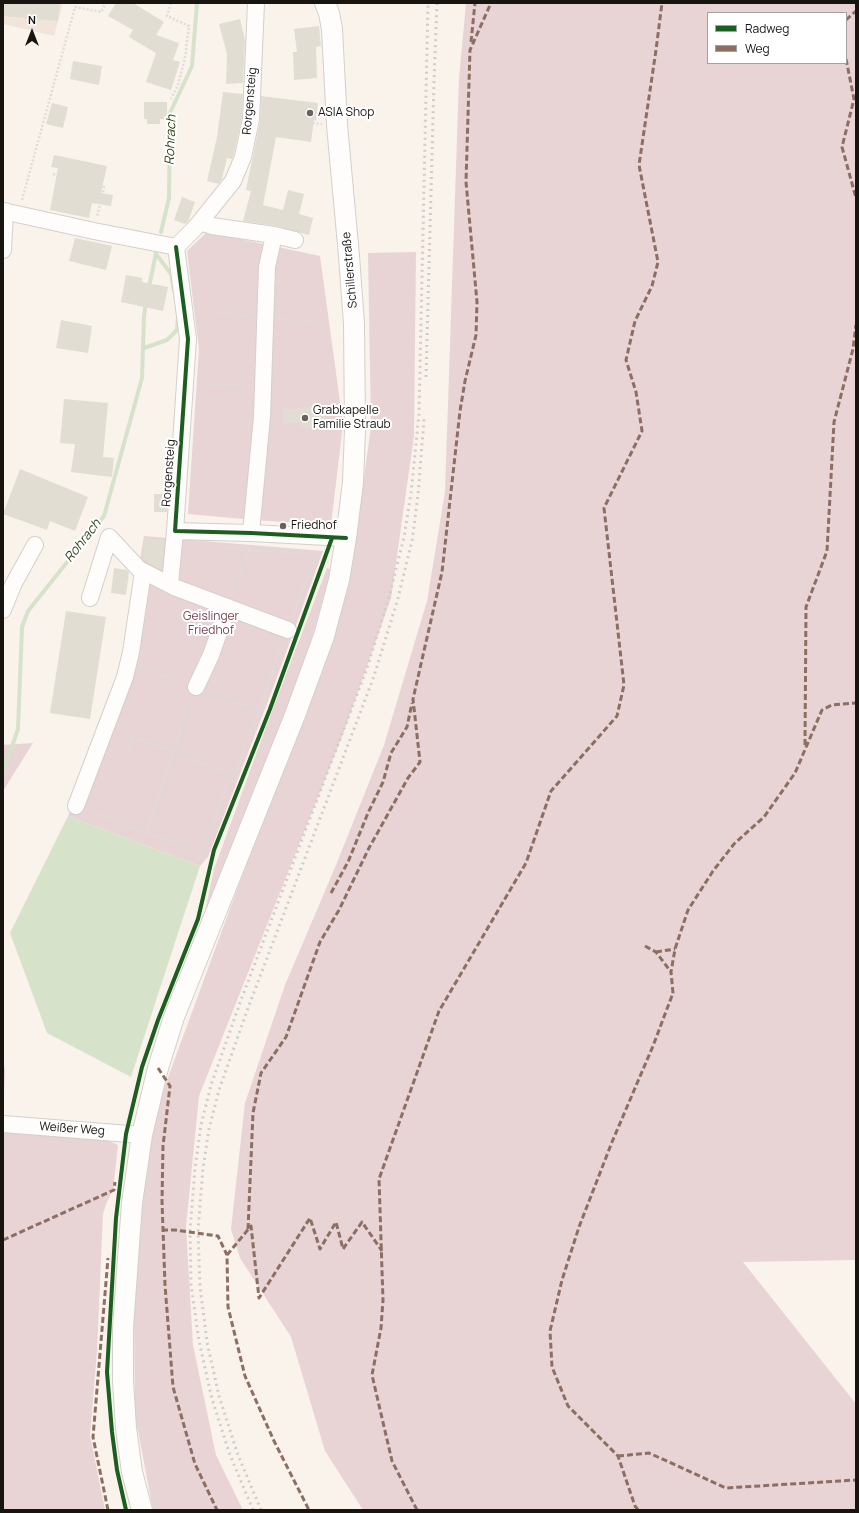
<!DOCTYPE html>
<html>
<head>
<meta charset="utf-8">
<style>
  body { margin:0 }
  #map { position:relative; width:859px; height:1513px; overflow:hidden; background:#f9f3ec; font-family:Manrope,sans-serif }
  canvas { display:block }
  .frame { position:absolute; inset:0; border:4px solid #181410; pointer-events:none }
  .legend { position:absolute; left:707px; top:12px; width:140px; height:52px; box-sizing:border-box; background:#fff; border:1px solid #a3a19f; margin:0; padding:5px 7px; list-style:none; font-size:12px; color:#181410 }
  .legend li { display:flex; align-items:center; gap:8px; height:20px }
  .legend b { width:20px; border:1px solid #a3a19f }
  .north { position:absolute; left:12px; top:12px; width:40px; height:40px; -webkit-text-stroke:3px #fff; paint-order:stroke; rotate:0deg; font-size:11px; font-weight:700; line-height:16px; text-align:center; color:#181410 }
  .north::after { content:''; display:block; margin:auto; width:14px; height:18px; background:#181410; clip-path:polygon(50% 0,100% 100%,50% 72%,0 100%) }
</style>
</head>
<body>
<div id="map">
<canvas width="859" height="1513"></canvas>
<div class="frame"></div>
<ul class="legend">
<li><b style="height:5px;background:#1b5e20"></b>Radweg</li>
<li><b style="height:5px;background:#8d6e63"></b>Weg</li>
</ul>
<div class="north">N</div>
</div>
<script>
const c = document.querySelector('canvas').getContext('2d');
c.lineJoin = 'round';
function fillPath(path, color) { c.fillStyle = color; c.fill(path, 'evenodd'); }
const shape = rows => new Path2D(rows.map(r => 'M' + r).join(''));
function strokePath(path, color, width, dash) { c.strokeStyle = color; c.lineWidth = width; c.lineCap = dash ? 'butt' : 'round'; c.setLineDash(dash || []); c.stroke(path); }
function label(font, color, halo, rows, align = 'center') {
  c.font = font + ' Manrope,sans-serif'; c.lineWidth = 4; c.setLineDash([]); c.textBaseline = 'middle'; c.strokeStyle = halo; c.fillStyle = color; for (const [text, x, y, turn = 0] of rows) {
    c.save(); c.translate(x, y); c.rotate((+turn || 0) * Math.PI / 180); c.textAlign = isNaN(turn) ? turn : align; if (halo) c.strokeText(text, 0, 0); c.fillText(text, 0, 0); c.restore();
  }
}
fillPath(shape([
  [3,3,63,3,54,36,3,24]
]), '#f1e5da');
fillPath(shape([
  [466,3,856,3,856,1260,743,1262,856,1404,856,1510,363,1510,325,1451,291,1337,240,1258,231,1229,245,1103,285,985,336,865,384,745,427,601,445,492,459,78],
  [708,13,846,13,846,63,708,63],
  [207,232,320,256,343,424,331,525,254,520,188,514,199,349,187,251],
  [416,252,414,436,391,598,343,734,199,1096,186,1227,193,1345,216,1455,243,1510,153,1510,135,1415,134,1320,145,1140,349,585,371,427,368,253],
  [144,536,323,551,273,688,208,857,200,866,68,816,121,670],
  [327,568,331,570,309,648,284,717,203,921,201,920,205,911,214,869,272,711],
  [33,743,3,791,3,745],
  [3,1060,5,1070,3,1118,102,1138,118,1145,113,1190,107,1202,103,1214,97,1352,90,1435,105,1510,3,1510]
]), '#e8d4d5');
fillPath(shape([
  [68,816,200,866,131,1077,47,1033,10,933]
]), '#d7e2ca');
strokePath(shape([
  [161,232,169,198,170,113,192,66,197,3],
  [156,254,171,274,174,291],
  [149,287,156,253],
  [144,348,167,340,177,330,178,316],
  [3,772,18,729,22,627,28,611,104,516,142,378,144,316,146,302]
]), '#d7e2ca', 4);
fillPath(shape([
  [3,3,60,3,58,21,3,16],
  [116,3,133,3,164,22,156,35,179,43,173,60,180,62,171,90,146,82,156,53,129,37,133,30,108,16],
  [240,19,245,40,243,83,226,84,227,54,219,24],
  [319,26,321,46,316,47,317,78,294,80,293,52,297,52,294,29],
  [73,61,102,66,99,85,70,79],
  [223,92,243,94,242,118,234,154,232,159,227,158,222,179,219,184,207,181,217,137],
  [261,96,318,103,316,121,314,120,311,142,276,137,263,205,283,210,288,190,304,194,299,214,313,218,309,235,276,226,243,221,251,191,246,190,260,121],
  [144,102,167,102,167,119,160,119,160,124,147,124,147,119,144,119],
  [52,103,68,107,63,128,46,124],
  [54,155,107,166,101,193,113,195,111,206,92,203,89,218,50,210,58,168,51,167],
  [182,197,195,202,188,222,185,224,174,220],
  [75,238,112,246,106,270,69,261],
  [126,275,142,278,142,282,168,287,163,311,121,302],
  [61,320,92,326,88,353,56,348],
  [64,399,108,403,103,457,114,458,112,477,71,472,75,444,60,443],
  [316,406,316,411,327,418,314,428,301,428,301,423,283,423,283,409,302,409,302,407],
  [20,469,88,497,75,531,50,521,47,530,3,514],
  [154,494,168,494,167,512,154,512],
  [145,538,165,540,162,570,143,559],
  [114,568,127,570,129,573,126,595,111,593],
  [66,611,106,617,90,719,50,713]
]), '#e1ddd3');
const minor = shape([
  [3,211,94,231,176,247],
  [200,222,212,226,274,235,295,240],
  [176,247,188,339,175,531,251,533,346,538],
  [176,247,196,227,233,181,243,157,251,119,256,3],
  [3,250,5,211],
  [251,533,262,417,267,267,274,235],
  [170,584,175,531],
  [90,598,109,537,139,569,174,587,288,630],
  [3,610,13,585,35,545],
  [196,687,211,655,228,607],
  [76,806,125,677,131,652,143,572],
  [3,1124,142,1135]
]);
const major = shape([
  [142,1510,132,1472,126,1428,123,1381,123,1328,132,1203,142,1135,158,1068,174,1017,295,715,324,636,339,580,346,538,353,482,355,430,354,324,349,256,337,125,332,29,329,13,325,3]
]);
strokePath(minor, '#d4cfca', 18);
strokePath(major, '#d4cfca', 22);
strokePath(shape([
  [171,3,167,16,189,26,185,58,178,85,171,99],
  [265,118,322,124],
  [53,174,104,187,97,217],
  [22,200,75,7,101,12,106,3],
  [212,312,251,316],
  [278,319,315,321],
  [204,384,249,387],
  [248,547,248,550,312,555,315,560,292,617],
  [224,548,248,550,232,595],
  [141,667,183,683],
  [208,692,259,711,283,643],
  [120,732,231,774],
  [128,752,133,737],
  [89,811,202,853,231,774,237,769,259,711],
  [147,832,192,699]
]), '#dfdcda', 2.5, [2, 2]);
strokePath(minor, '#fefdfc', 16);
strokePath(major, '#fefdfc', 20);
strokePath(shape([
  [426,377,434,82,437,3],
  [253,1510,230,1455,212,1399,199,1341,191,1285,190,1231,195,1168,201,1125,211,1085,241,1000,367,668,389,597,404,537,411,493,419,414,428,3],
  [261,1510,238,1455,219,1396,207,1342,200,1286,198,1231,203,1168,209,1129,219,1090,248,1008,373,679,397,602,412,541,418,495,424,419]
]), '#cecdcb', 3, [2, 4]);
strokePath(shape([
  [846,20,856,11],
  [471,42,475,3],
  [846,59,854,99,842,147,856,198],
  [805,745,806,607,827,551,834,422,853,349,856,325],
  [331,893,348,862,368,813,383,782,391,753,407,727,412,703],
  [645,946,656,952,671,972],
  [656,952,675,949],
  [158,1068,170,1086,163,1146,162,1201,165,1285,173,1387,195,1464,217,1510],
  [248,1229,253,1113,261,1073,286,1037,320,942,339,910,369,848,408,778,420,762,413,699,442,572,460,411,465,381,476,335,477,302,466,182,470,50,491,3],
  [162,1230,175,1230,218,1236,227,1255,228,1307,245,1376,274,1441,309,1510],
  [3,1240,114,1190,115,1182],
  [227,1255,251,1226,259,1298,310,1218,320,1249,336,1222,343,1249,362,1222,382,1251],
  [618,1456,649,1453,726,1488,856,1480],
  [108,1510,93,1437,108,1258],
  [417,1510,392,1461,372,1375,381,1328,383,1300,379,1179,439,1011,526,863,551,791,617,716,624,685,604,508,642,431,636,392,626,360,635,321,652,286,658,262,639,165,656,50,662,3],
  [638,1510,635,1506,618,1456,568,1406,552,1367,550,1331,562,1280,579,1227,612,1142,653,1046,673,993,671,972,675,949,688,910,713,871,734,844,764,817,795,773,822,710,832,705,856,703]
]), '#8d6e63', 3, [6, 3]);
strokePath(shape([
  [176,247,188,339,175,531,251,533,346,538],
  [126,1510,117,1470,112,1432,107,1372,116,1218,126,1134,142,1067,158,1020,198,919,214,850,270,709,332,538]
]), '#1b5e20', 4);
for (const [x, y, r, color] of [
  [310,113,4,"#67625d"],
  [305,418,4,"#67625d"],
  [283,526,4,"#67625d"]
]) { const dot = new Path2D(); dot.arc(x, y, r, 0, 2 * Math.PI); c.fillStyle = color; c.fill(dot); strokePath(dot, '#fff', 1.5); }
label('12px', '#181410', '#fff', [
  ["Rorgensteig",250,101,-85],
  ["Schillerstraße",350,270,-95],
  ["Rorgensteig",169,473,-86],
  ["Weißer Weg",72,1129,4]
]);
label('12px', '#181410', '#fff', [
  ["ASIA Shop",318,113],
  ["Grabkapelle",313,411],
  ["Familie Straub",313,425],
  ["Friedhof",291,526]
], 'left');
label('12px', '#794355', '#fff', [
  ["Geislinger",211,617],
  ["Friedhof",211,631]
]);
label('italic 13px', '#2b4416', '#fff', [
  ["Rohrach",171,140,-88],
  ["Rohrach",83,541,-52]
]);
</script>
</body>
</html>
